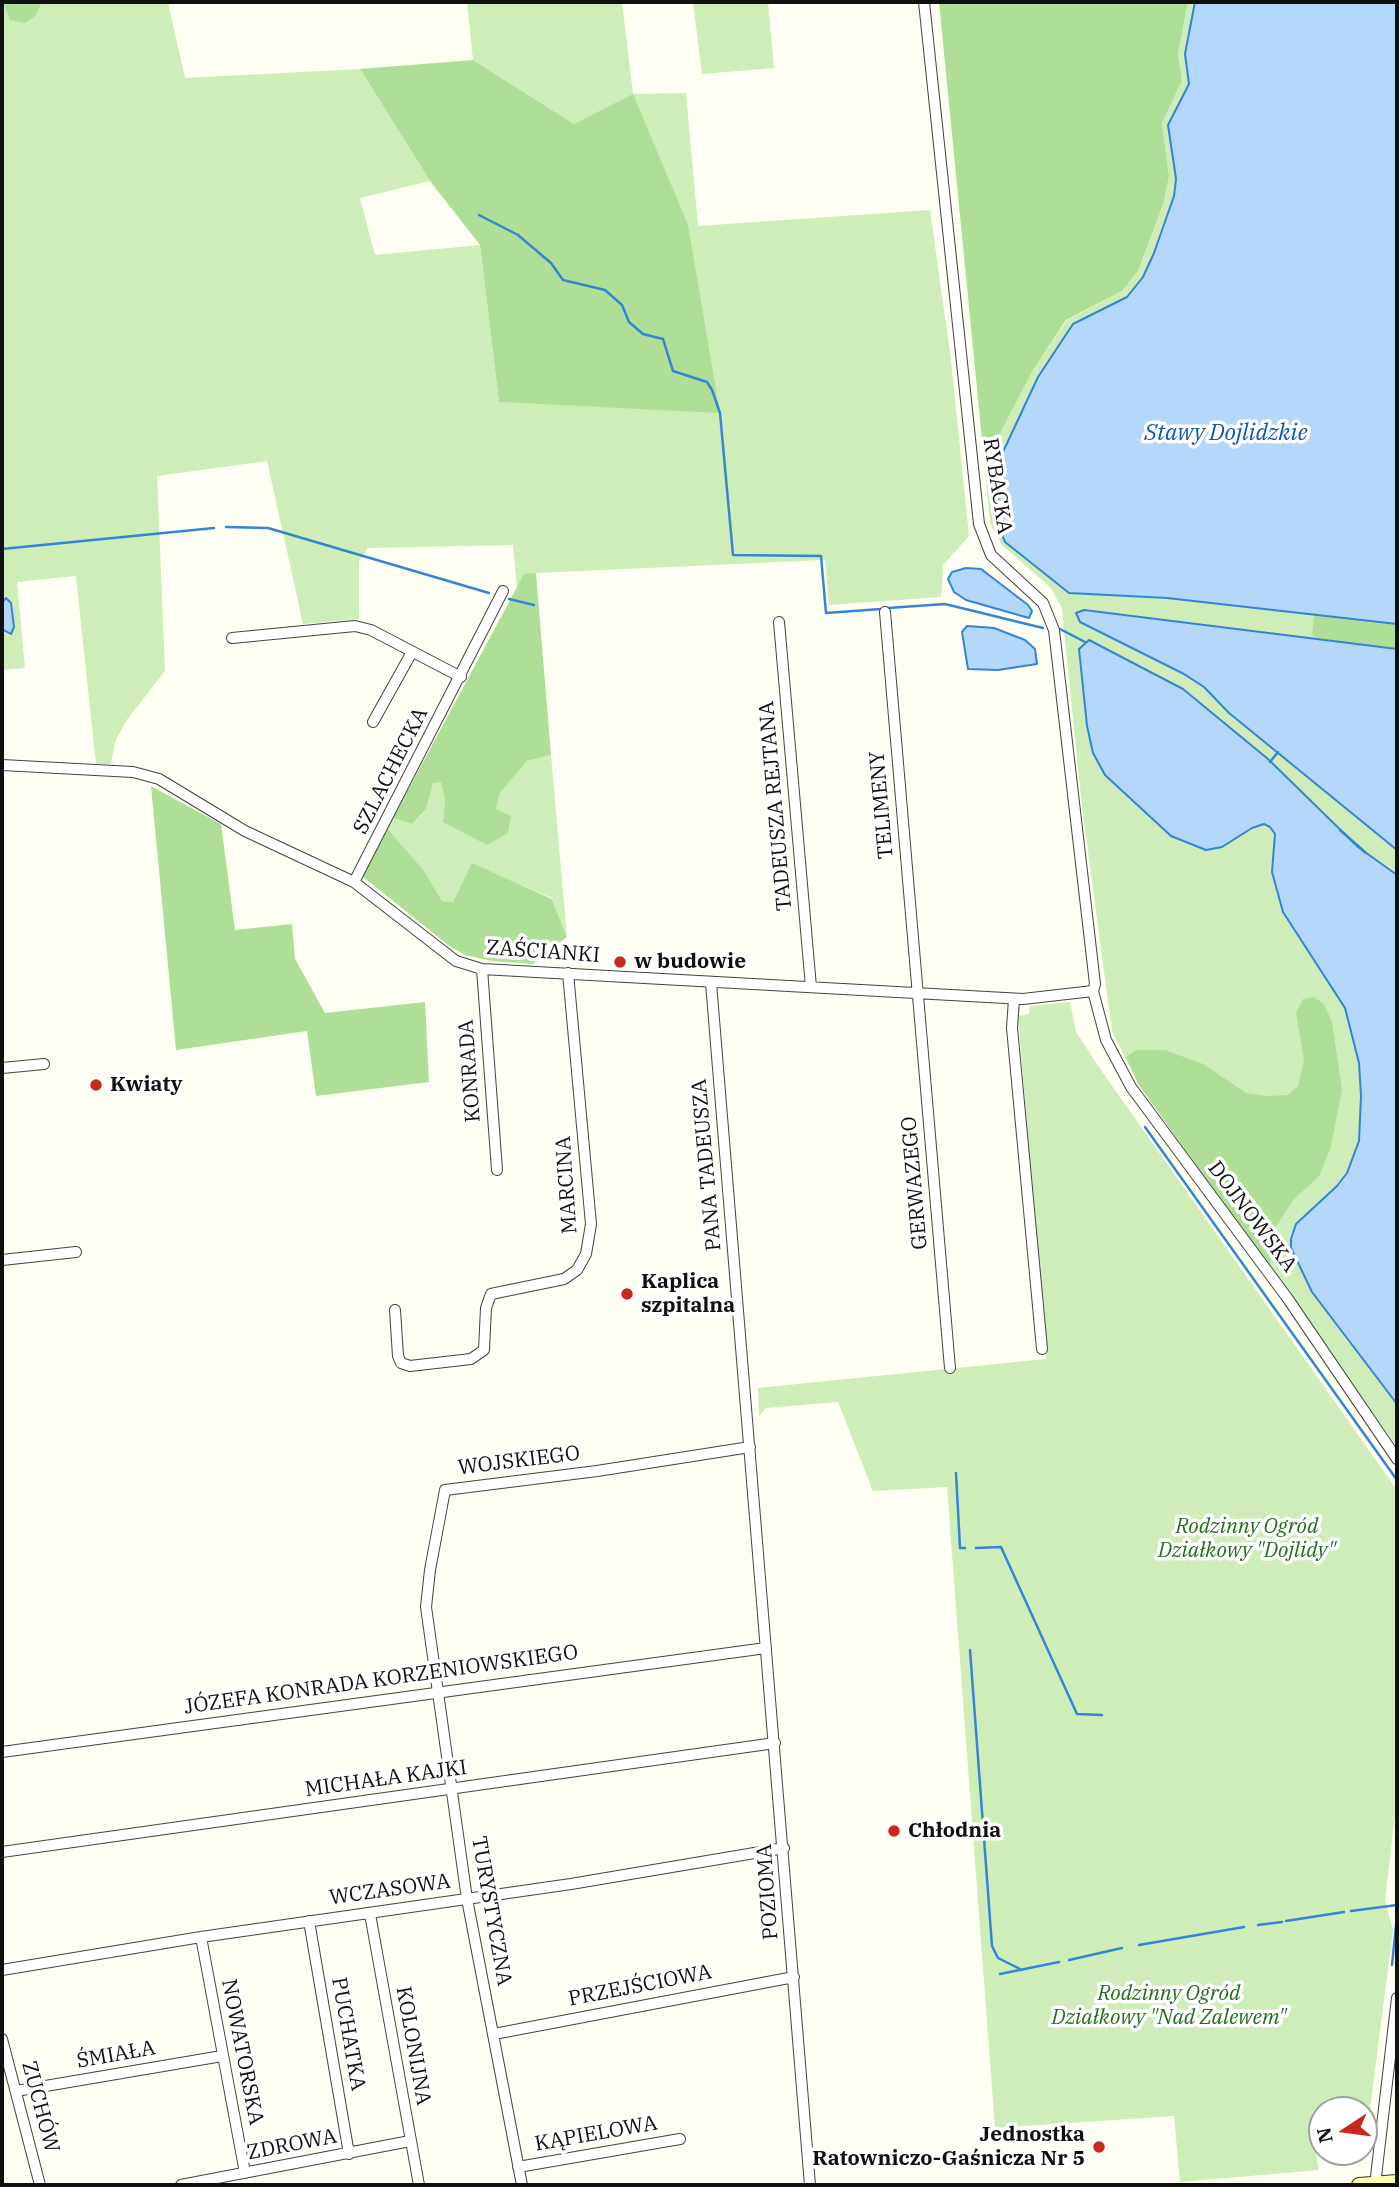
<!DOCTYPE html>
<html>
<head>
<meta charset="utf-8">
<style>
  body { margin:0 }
  #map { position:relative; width:1399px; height:2187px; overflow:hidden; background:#fffef2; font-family:"IBM Plex Serif",serif }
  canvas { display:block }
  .frame { position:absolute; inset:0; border:4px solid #101010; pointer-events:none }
  .north { position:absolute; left:1308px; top:2096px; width:70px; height:70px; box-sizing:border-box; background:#fff; border:2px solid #9f9f9f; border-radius:50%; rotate:257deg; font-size:19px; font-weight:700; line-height:28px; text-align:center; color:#101010 }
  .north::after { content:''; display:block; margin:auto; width:24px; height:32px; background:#ca281d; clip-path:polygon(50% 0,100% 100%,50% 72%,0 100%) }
</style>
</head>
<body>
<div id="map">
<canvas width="1399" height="2187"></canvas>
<div class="frame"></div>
<div class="north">N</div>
</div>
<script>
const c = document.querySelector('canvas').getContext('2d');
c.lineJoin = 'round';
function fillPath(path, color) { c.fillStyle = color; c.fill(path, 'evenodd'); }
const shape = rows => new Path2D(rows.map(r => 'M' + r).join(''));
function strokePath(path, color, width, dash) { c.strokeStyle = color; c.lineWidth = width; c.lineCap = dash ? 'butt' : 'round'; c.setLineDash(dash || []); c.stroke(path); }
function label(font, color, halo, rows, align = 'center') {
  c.font = font + ' "IBM Plex Serif",serif'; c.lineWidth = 7; c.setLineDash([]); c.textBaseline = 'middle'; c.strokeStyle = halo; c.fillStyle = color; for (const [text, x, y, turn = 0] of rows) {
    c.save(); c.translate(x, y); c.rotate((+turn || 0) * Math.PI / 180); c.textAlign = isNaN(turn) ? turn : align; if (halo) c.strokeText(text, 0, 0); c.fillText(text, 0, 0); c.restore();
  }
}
fillPath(shape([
  [2,2,168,2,185,78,360,69,430,181,360,198,375,255,480,245,499,402,719,412,633,95,574,124,473,60,467,2,622,2,633,94,686,93,698,226,930,210,951,360,969,536,943,565,941,597,829,605,825,560,536,573,517,588,513,545,368,548,359,561,359,619,303,624,267,461,157,476,165,671,126,721,115,742,111,764,96,764,76,576,17,582,25,668,2,670],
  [693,2,768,2,774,68,702,74],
  [1188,2,1397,2,1397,1447,1138,1083,1112,1031,1082,807,1062,609,1051,588,1002,545,990,524,985,470,992,449,1032,372,1067,320,1122,291,1138,271,1164,202,1169,176,1162,123,1182,81,1178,54],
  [551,755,567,937,552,898,472,864,453,902,442,901,425,872,387,828,393,818,414,824,426,809,433,782,441,782,445,801,443,822,496,809,500,793,527,761],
  [1070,1002,1076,1032,1103,1073,1397,1490,1397,1797,1385,1901,1393,1930,1365,2148,1364,2110,1322,2110,1324,2152,1316,2153,1319,2170,1180,2182,1174,2116,995,2128,947,1487,873,1491,838,1402,766,1408,759,1416,758,1388,1046,1359,1018,1016,1029,1014,1030,1006]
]), '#ceedb8');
fillPath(shape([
  [3,2,42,2,35,16,25,23,10,20],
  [939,2,1188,2,1178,54,1182,81,1162,123,1169,176,1164,202,1138,271,1122,291,1066,320,1032,372,992,449,985,470],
  [473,60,574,124,633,94,688,225,720,413,499,402,480,245,430,181,360,69],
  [1397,503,1397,657,1334,648,1312,635,1314,615],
  [536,573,551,755,527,761,500,793,496,809,511,816,508,833,487,845,443,822,445,801,441,782,433,783,426,809,413,824,393,818,524,574],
  [151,786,221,824,235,930,292,924,295,959,325,1013,425,1002,429,1082,316,1096,307,1031,176,1050],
  [387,828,425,872,442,901,453,902,472,863,552,899,567,937,533,964,492,961,465,955,448,945,362,876],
  [1314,997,1324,1004,1332,1022,1342,1090,1331,1146,1319,1176,1293,1200,1275,1228,1270,1251,1271,1270,1138,1084,1126,1057,1136,1050,1165,1050,1203,1064,1246,1093,1267,1096,1288,1095,1298,1086,1304,1060,1296,1013,1303,999]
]), '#afdf96');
const water = shape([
  [1195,2,1397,2,1397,624,1167,598,1069,593,1005,542,1002,535,995,469,1038,377,1073,324,1127,297,1143,277,1154,253,1174,196,1176,179,1168,125,1189,84,1185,54,1195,2],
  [966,568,981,569,1028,605,1032,611,1029,618,966,600,954,592,948,579,952,572,966,568],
  [6,598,11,603,14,627,11,634,2,629,2,603,6,598],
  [1084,610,1397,649,1397,850,1229,713,1204,687,1184,674,1080,622,1076,613,1084,610],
  [967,626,994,628,1025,640,1035,649,1037,664,998,670,968,669,962,632,967,626],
  [1089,640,1183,689,1268,759,1358,847,1397,875,1397,1404,1312,1292,1291,1248,1291,1239,1296,1224,1337,1186,1347,1173,1359,1141,1361,1096,1359,1063,1345,1008,1283,912,1272,872,1275,834,1270,827,1264,824,1252,828,1222,847,1206,850,1171,836,1105,775,1093,753,1087,726,1079,649,1089,640]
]);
fillPath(water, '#b3d8fa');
strokePath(water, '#3484d7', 2);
strokePath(shape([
  [479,215,518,235,551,263,563,280,605,290,622,305,629,322,643,334,663,339,673,371,707,382,712,390,720,413,733,555,821,556,826,613,881,609],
  [226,527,268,528,489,593],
  [2,549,214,528],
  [509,599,534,605],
  [888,608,945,604,1043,628],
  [1060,629,1085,642],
  [1270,762,1278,752],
  [1340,830,1366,853],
  [1145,1127,1397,1480],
  [956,1473,960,1548,965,1548],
  [976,1548,1001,1547,1077,1714,1102,1715],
  [970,1650,992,1946,998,1958,1022,1970],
  [1351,1911,1397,1905],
  [1286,1921,1344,1912],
  [1258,1925,1282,1922],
  [1139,1945,1244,1927],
  [1069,1960,1122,1948],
  [1392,1965,1397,1915],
  [1000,1974,1059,1962]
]), '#3484d7', 2.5);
const street = shape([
  [924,2,979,524,991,555,1043,603,1054,630,1095,984,1093,991],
  [885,612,950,1368],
  [779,622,811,987],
  [232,638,355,626,371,630,461,677],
  [373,722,412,652],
  [2,765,133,772,159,779,245,831,354,882,456,961,482,969,1023,999,1093,991],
  [354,882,503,591],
  [482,969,497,1170],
  [711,983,810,2185],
  [1093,991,1106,1040,1131,1087,1288,1299,1397,1459],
  [1014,999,1012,1028,1042,1349],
  [2,1068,44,1064],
  [2,1260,76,1252],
  [395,1310,398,1356,401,1363,410,1366,471,1359,484,1350,486,1308,491,1294,564,1279,577,1270,586,1254,591,1224,568,973],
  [2,1752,766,1648],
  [2,1852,775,1743],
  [370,1914,419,2185],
  [309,1921,349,2154],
  [201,1937,245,2173],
  [2,1970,201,1937,571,1884,784,1848],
  [494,2034,794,1977],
  [2,2039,40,2185],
  [16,2091,222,2056],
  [518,2167,680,2139],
  [181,2185,410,2141],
  [522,2185,467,1899,426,1607,430,1570,445,1490,597,1471,750,1447],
  [1375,2185,1397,1998]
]);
const secondary = shape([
  [1359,2185,1397,2182]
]);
strokePath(street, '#434343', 12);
strokePath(secondary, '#323232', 16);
strokePath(street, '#fff', 10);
strokePath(secondary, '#ffffad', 14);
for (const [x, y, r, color] of [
  [620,962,7,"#ca281d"],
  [96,1085,7,"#ca281d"],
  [627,1294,7,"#ca281d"],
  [894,1831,7,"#ca281d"],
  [1099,2147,7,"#ca281d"]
]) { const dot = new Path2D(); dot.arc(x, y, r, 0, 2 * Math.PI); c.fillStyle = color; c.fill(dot); strokePath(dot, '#fff', 2.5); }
label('21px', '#101010', '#fff', [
  ["RYBACKA",997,486,81],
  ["SZLACHECKA",391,771,-63],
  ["TELIMENY",882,805,-95],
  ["TADEUSZA REJTANA",776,806,-95],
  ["ZAŚCIANKI",543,952,4],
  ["KONRADA",470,1071,-94],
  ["PANA TADEUSZA",707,1165,-95],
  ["GERWAZEGO",915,1183,-95],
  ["MARCINA",567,1185,-94],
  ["DOJNOWSKA",1252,1217,53],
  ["WOJSKIEGO",519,1461,-7],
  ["JÓZEFA KONRADA KORZENIOWSKIEGO",381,1680,-8],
  ["MICHAŁA KAJKI",386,1779,-8],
  ["WCZASOWA",390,1890,-8],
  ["POZIOMA",768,1892,-94],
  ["TURYSTYCZNA",491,1911,80],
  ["PRZEJŚCIOWA",640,1986,-11],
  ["PUCHATKA",348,2034,80],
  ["KOLONIJNA",413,2046,80],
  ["NOWATORSKA",242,2052,79],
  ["ŚMIAŁA",116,2055,-10],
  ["ZUCHÓW",40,2107,75],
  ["KĄPIELOWA",596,2134,-10],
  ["ZDROWA",292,2145,-11]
]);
label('bold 21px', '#101010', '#fff', [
  ["w budowie",634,962],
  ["Kwiaty",110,1085],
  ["Kaplica",641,1282],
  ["szpitalna",641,1306],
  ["Chłodnia",908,1831],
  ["Jednostka",1085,2135,"right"],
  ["Ratowniczo-Gaśnicza Nr 5",1085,2159,"right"]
], 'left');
label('italic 21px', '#226d1a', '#fff', [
  ["Rodzinny Ogród",1247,1527],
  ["Działkowy \"Dojlidy\"",1247,1551],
  ["Rodzinny Ogród",1169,1994],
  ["Działkowy \"Nad Zalewem\"",1169,2018]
]);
label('italic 23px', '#0f55ab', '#fff', [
  ["Stawy Dojlidzkie",1226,433]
]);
</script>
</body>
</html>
